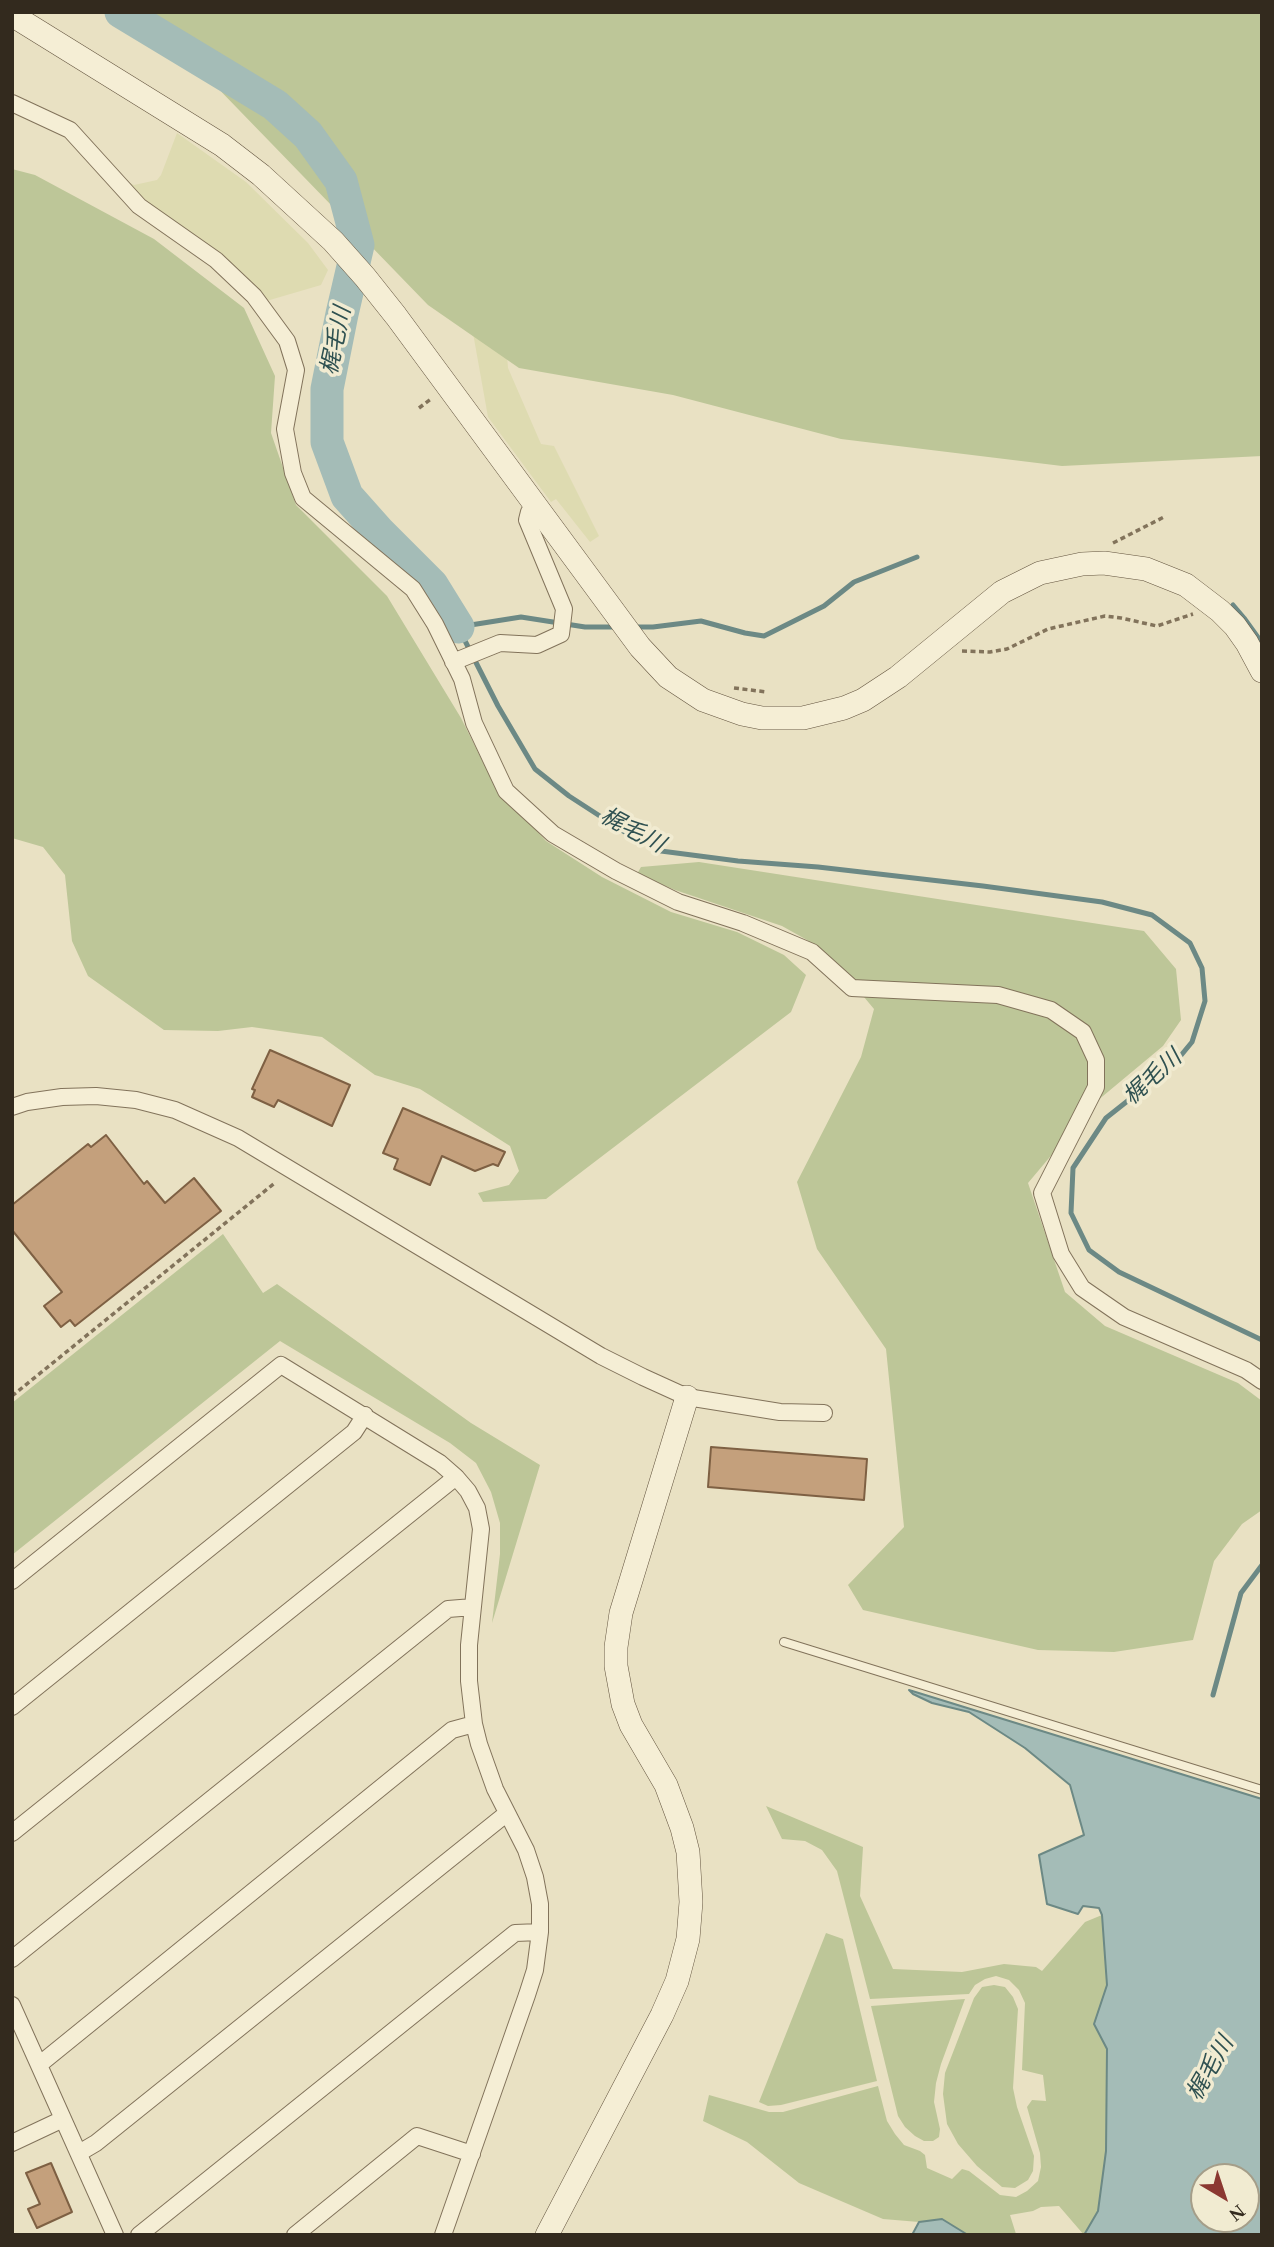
<!DOCTYPE html>
<html>
<head>
<meta charset="utf-8">
<style>
  body { margin:0 }
  #map { position:relative; width:1274px; height:2247px; overflow:hidden; background:#e9e1c3; font-family:"Times New Roman",serif }
  canvas { display:block }
  .frame { position:absolute; inset:0; border:14px solid #332a1e; pointer-events:none }
  .north { position:absolute; left:1190px; top:2163px; width:70px; height:70px; box-sizing:border-box; background:#f1ebd1; border:2px solid #a59e89; border-radius:50%; rotate:141deg; font-size:19px; font-weight:700; line-height:28px; text-align:center; color:#332a1e }
  .north::after { content:''; display:block; margin:auto; width:24px; height:32px; background:#8b3831; clip-path:polygon(50% 0,100% 100%,50% 72%,0 100%) }
</style>
</head>
<body>
<div id="map">
<canvas width="1274" height="2247"></canvas>
<div class="frame"></div>
<div class="north">N</div>
</div>
<script>
const c = document.querySelector('canvas').getContext('2d');
c.lineJoin = 'round';
function fillPath(path, color) { c.fillStyle = color; c.fill(path, 'evenodd'); }
const shape = rows => new Path2D(rows.map(r => 'M' + r).join(''));
function strokePath(path, color, width, dash) { c.strokeStyle = color; c.lineWidth = width; c.lineCap = dash ? 'butt' : 'round'; c.setLineDash(dash || []); c.stroke(path); }
function label(font, color, halo, rows, align = 'center') {
  c.font = font + ' "Times New Roman","Noto Sans JP",serif'; c.lineWidth = 7; c.setLineDash([]); c.textBaseline = 'middle'; c.strokeStyle = halo; c.fillStyle = color; for (const [text, x, y, turn = 0] of rows) {
    c.save(); c.translate(x, y); c.rotate((+turn || 0) * Math.PI / 180); c.textAlign = isNaN(turn) ? turn : align; if (halo) c.strokeText(text, 0, 0); c.fillText(text, 0, 0); c.restore();
  }
}
fillPath(shape([
  [177,133,246,182,308,243,328,270,321,285,263,302,124,187,130,183,134,185,157,180,161,175],
  [468,305,507,355,508,368,541,444,554,446,599,536,590,542,556,499,551,502,488,417]
]), '#dedbb1');
fillPath(shape([
  [144,12,1262,12,1262,456,1062,466,841,439,673,395,519,368,428,305],
  [12,169,35,175,154,239,244,308,275,376,271,433,296,505,387,596,461,718,494,784,546,841,602,877,671,912,737,932,784,955,806,975,791,1012,546,1199,483,1202,478,1193,509,1185,519,1171,510,1146,420,1089,375,1075,322,1037,252,1027,218,1031,164,1030,88,976,72,941,65,875,43,847,12,838],
  [699,862,1144,931,1176,969,1181,1020,1163,1046,1097,1101,1028,1183,1065,1292,1105,1326,1238,1383,1262,1401,1262,1510,1242,1524,1214,1561,1193,1640,1114,1652,1038,1650,863,1610,848,1585,904,1527,886,1349,817,1249,797,1182,861,1057,874,1009,849,979,807,940,782,926,675,890,637,874,641,867],
  [223,1234,263,1293,277,1284,471,1423,540,1465,492,1623,500,1554,500,1523,491,1492,476,1463,450,1443,280,1341,12,1555,12,1403],
  [766,1806,863,1847,860,1896,893,1969,962,1972,1004,1964,1036,1967,1042,1971,1085,1922,1102,1915,1107,1985,1095,2024,1107,2049,1106,2151,1098,2211,1084,2235,1059,2206,1041,2207,1033,2211,1010,2215,1016,2234,1014,2235,968,2235,942,2219,919,2222,883,2219,799,2183,747,2142,703,2121,709,2095,769,2112,783,2112,878,2086,887,2121,895,2134,904,2145,920,2151,925,2155,927,2168,952,2179,962,2169,969,2171,1000,2195,1016,2197,1027,2191,1038,2181,1041,2167,1040,2153,1027,2107,1032,2100,1046,2101,1043,2075,1022,2070,1025,2003,1019,1990,1009,1980,996,1976,985,1979,975,1985,969,1994,870,1999,837,1871,822,1850,805,1841,782,1839],
  [826,1933,843,1939,877,2081,781,2105,768,2106,759,2102],
  [994,1985,1005,1987,1013,1997,1018,2009,1013,2088,1017,2107,1034,2156,1033,2171,1028,2180,1015,2188,1002,2187,977,2166,958,2144,947,2124,943,2094,945,2073,974,1998,982,1987],
  [965,1999,941,2064,936,2083,934,2102,940,2129,939,2137,933,2141,924,2141,915,2136,905,2127,898,2116,871,2006]
]), '#bdc698');
const water = shape([
  [909,1690,1262,1799,1262,2235,1084,2235,1098,2211,1106,2151,1107,2049,1094,2024,1107,1985,1102,1915,1099,1908,1083,1906,1078,1914,1047,1904,1039,1855,1084,1835,1070,1785,1025,1748,969,1712,932,1703,913,1694,909,1690],
  [1204,2177,1246,2177,1246,2219,1204,2219,1204,2177],
  [942,2219,968,2235,912,2235,919,2222,942,2219]
]);
fillPath(water, '#a4bcb7');
strokePath(water, '#6c8985', 2);
strokePath(shape([
  [1233,605,1244,618,1262,643],
  [617,627,585,627,521,617,458,627,498,706,535,769,569,796,623,831,661,851,738,861,818,867,983,886,1102,902,1152,915,1190,943,1202,968,1205,1001,1192,1042,1173,1065,1106,1118,1073,1168,1071,1213,1089,1250,1119,1272,1262,1340],
  [633,627,653,627,701,621,745,633,764,636,824,606,854,582,917,557],
  [1213,1695,1241,1593,1262,1565]
]), '#6c8985', 5);
strokePath(shape([
  [121,12,275,105,308,135,341,181,358,245,342,314,327,389,327,442,347,496,379,532,432,585,458,627]
]), '#a4bcb7', 33);
const building = shape([
  [270,1050,350,1085,332,1126,278,1100,274,1107,252,1097,255,1090,252,1089,270,1050],
  [403,1108,505,1152,498,1166,493,1164,475,1171,442,1156,430,1185,394,1169,398,1159,383,1153,403,1108],
  [106,1135,144,1184,147,1181,165,1203,194,1178,221,1211,75,1326,70,1320,61,1327,44,1306,62,1292,12,1230,12,1205,88,1144,91,1147,106,1135],
  [711,1447,867,1459,864,1500,708,1487,711,1447],
  [51,2163,72,2212,37,2228,28,2209,40,2204,26,2173,51,2163]
]);
fillPath(building, '#c4a07c');
strokePath(building, '#7e6043', 2);
const lane = shape([
  [784,1642,1262,1790]
]);
const street = shape([
  [12,103,70,130,139,206,216,260,254,296,287,341,296,370,285,429,293,473,303,498,413,589,435,624,462,679,474,723,506,791,553,834,616,871,678,902,743,923,812,952,852,988,998,995,1051,1010,1083,1032,1096,1060,1096,1087,1042,1193,1061,1254,1082,1288,1124,1317,1246,1370,1262,1381],
  [453,662,500,643,537,645,561,634,564,609,527,520,529,512,535,505],
  [12,1107,27,1102,62,1097,96,1096,136,1100,175,1110,238,1138,601,1356,643,1377,687,1397,780,1412,824,1413],
  [12,1581,281,1365,440,1463,456,1477,468,1491,477,1508,481,1529,469,1645,469,1681,474,1724,479,1744,495,1789,526,1850,535,1877,540,1904,540,1932,535,1970,527,1995,443,2235],
  [12,1707,354,1432,365,1415],
  [12,1833,456,1477],
  [12,1959,448,1609,473,1607],
  [12,2005,115,2235],
  [40,2064,452,1730,474,1724],
  [12,2143,63,2119],
  [79,2153,96,2143,506,1814],
  [139,2235,515,1933,540,1932],
  [295,2235,417,2136,472,2154]
]);
const secondary = shape([
  [12,15,222,145,261,175,333,241,365,277,396,316,640,647,668,677,703,700,742,714,762,718,803,718,844,708,863,700,898,677,1002,592,1040,573,1082,564,1104,563,1146,569,1186,585,1220,611,1235,626,1247,643,1262,671],
  [547,2235,662,2015,677,1981,688,1939,691,1902,688,1852,682,1828,666,1785,631,1725,623,1704,616,1666,616,1647,621,1613,687,1397]
]);
strokePath(lane, '#82735b', 10);
strokePath(street, '#82735b', 18);
strokePath(secondary, '#63543f', 24);
strokePath(shape([
  [419,408,431,399],
  [1113,543,1164,517],
  [962,651,990,652,1007,649,1048,629,1105,616,1121,618,1157,626,1193,614],
  [734,688,767,692],
  [12,1396,276,1182]
]), '#82735b', 3.5, [5, 3.5]);
strokePath(lane, '#f5eed5', 8);
strokePath(street, '#f5eed5', 16);
strokePath(secondary, '#f5eed5', 23);
label('italic 23px', '#2f5151', '#f1ebd1', [
  ["梶毛川",337,341,-78],
  ["梶毛川",632,831,28],
  ["梶毛川",1153,1078,-42],
  ["梶毛川",1211,2069,-60]
]);
</script>
</body>
</html>
